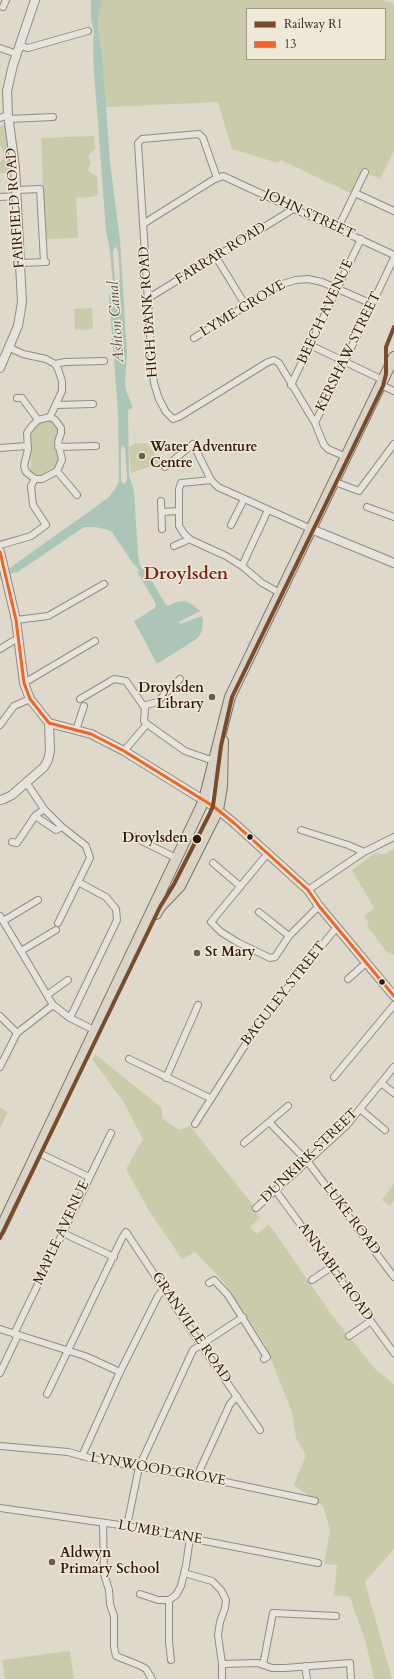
<!DOCTYPE html>
<html>
<head>
<meta charset="utf-8">
<style>
  body { margin:0 }
  #map { position:relative; width:394px; height:1679px; overflow:hidden; background:#ded9ca; font-family:Cardo,serif }
  canvas { display:block }
  .legend { position:absolute; left:246px; top:8px; width:140px; height:52px; box-sizing:border-box; background:#efead7; border:1px solid #a39686; margin:0; padding:5px 7px; list-style:none; font-size:12px; color:#32170c }
  .legend li { display:flex; align-items:center; gap:8px; height:20px }
  .legend b { width:20px; border:1px solid #a39686 }
</style>
</head>
<body>
<div id="map">
<canvas width="394" height="1679"></canvas>
<ul class="legend">
<li><b style="height:5px;background:#7a4b2a"></b>Railway R1</li>
<li><b style="height:5px;background:#f26522"></b>13</li>
</ul>
</div>
<script>
const c = document.querySelector('canvas').getContext('2d');
c.lineJoin = 'round';
function fillPath(path, color) { c.fillStyle = color; c.fill(path, 'evenodd'); }
const shape = rows => new Path2D(rows.map(r => 'M' + r).join(''));
function strokePath(path, color, width, dash) { c.strokeStyle = color; c.lineWidth = width; c.lineCap = dash ? 'butt' : 'round'; c.setLineDash(dash || []); c.stroke(path); }
function label(font, color, halo, rows, align = 'center') {
  c.font = font + ' Cardo,serif'; c.lineWidth = 3; c.setLineDash([]); c.textBaseline = 'middle'; c.strokeStyle = halo; c.fillStyle = color; for (const [text, x, y, turn = 0] of rows) {
    c.save(); c.translate(x, y); c.rotate((+turn || 0) * Math.PI / 180); c.textAlign = isNaN(turn) ? turn : align; if (halo) c.strokeText(text, 0, 0); c.fillText(text, 0, 0); c.restore();
  }
}
fillPath(shape([
  [102,0,383,0,394,4,394,151,380,179,362,171,352,194,281,160,278,163,232,149,218,102,106,107,102,52,97,24],
  [247,9,385,9,385,59,247,59],
  [5,125,11,172,0,174,0,163,3,158,4,152,0,145,0,126],
  [94,136,95,149,88,156,91,163,88,170,90,173,97,176,98,194,93,197,76,198,78,238,45,239,41,138],
  [92,308,93,329,75,330,74,309],
  [51,420,58,427,59,433,55,440,55,446,59,459,55,468,41,476,36,476,30,473,31,458,29,456,31,448,30,436,32,430,40,423],
  [135,443,148,444,161,463,131,473,129,447],
  [394,849,394,955,386,951,367,926,369,924,364,916,374,908,352,870,375,853,384,854],
  [96,1055,162,1108,162,1118,179,1130,190,1126,253,1205,253,1208,260,1218,250,1227,257,1234,269,1224,331,1314,376,1370,394,1384,394,1549,365,1582,392,1679,374,1679,366,1643,350,1597,334,1595,337,1565,324,1564,330,1530,323,1506,294,1485,306,1455,296,1438,292,1412,265,1344,223,1281,195,1252,182,1259,149,1211,126,1169,143,1139,123,1101,92,1059],
  [0,1108,8,1112,0,1128],
  [394,1184,394,1201,390,1206,382,1200],
  [70,1651,74,1679,5,1679,2,1660]
]), '#cacbaa');
fillPath(shape([
  [91,0,102,0,97,24,102,52,110,162,120,240,127,353,125,383,127,393,133,408,128,410,129,475,134,491,138,554,140,565,142,569,145,570,166,605,168,606,177,602,184,601,190,603,200,611,179,622,180,624,202,616,203,621,202,631,198,638,157,664,134,621,155,608,156,604,138,573,139,570,137,567,134,565,112,532,108,530,95,527,84,527,18,572,13,573,0,580,0,575,108,498,115,489,119,481,118,411,109,297,113,284,110,251,106,231,94,71,93,48,94,31,91,18],
  [115,246,118,251,120,279,117,284,115,280,113,252],
  [123,445,125,449,127,476,127,480,124,484,121,481,121,449]
]), '#acc5b9');
const minor = shape([
  [3,7,6,0],
  [20,46,28,48,88,31],
  [0,48,17,54],
  [0,118,8,115],
  [9,119,53,117],
  [217,178,203,138,199,134,142,139,138,143,151,349,154,383,159,399,166,412,173,419,179,417,268,362,274,360,279,363,315,423,324,445,328,449,346,457],
  [17,190,40,189,44,262],
  [355,193,394,211],
  [0,197,17,196],
  [143,224,213,180,223,176,394,255],
  [338,228,365,172],
  [216,257,246,306],
  [20,263,46,262],
  [147,299,295,208],
  [194,338,279,285,296,280,308,279,322,282,372,304],
  [310,345,383,380],
  [10,348,23,354,46,359,55,364,58,369,62,381,62,391,50,417],
  [55,364,65,362,104,361],
  [291,385,361,239],
  [381,385,394,391],
  [17,398,22,398,38,420],
  [56,405,93,404],
  [50,417,55,420,61,428,61,433,58,442,62,460,57,471,42,479,35,479,26,472,24,466,28,449,27,433,32,426,38,420,50,417],
  [315,423,394,258],
  [58,447,96,446],
  [0,448,27,446],
  [165,467,193,444,211,480,218,487,311,529],
  [57,471,77,495],
  [211,480,181,483,179,489,179,526,185,535,191,540,226,556,242,566,262,583,280,593],
  [335,482,359,491,394,444],
  [161,501,162,529],
  [367,507,394,517],
  [162,512,179,511],
  [231,525,244,499],
  [0,545,31,536,46,525,33,505,31,486,35,479],
  [174,546,190,539],
  [242,566,268,510],
  [16,620,48,616,104,584],
  [0,649,13,641],
  [24,683,95,641],
  [80,699,114,679,126,681,145,708,144,721,147,724,185,751,208,759,213,759],
  [143,706,157,702,180,679],
  [0,725,14,706,30,699],
  [76,730,84,706],
  [124,751,147,724],
  [26,782,44,809,62,827,86,846,90,858,58,923],
  [35,816,56,830,62,827],
  [301,830,348,845,364,852],
  [134,837,176,858],
  [12,842,17,843,35,816,44,809],
  [268,853,211,922,221,932,237,942,270,958,275,957,289,936,319,906],
  [213,863,240,886],
  [308,890,364,852,394,837],
  [259,912,289,936],
  [0,916,53,1005,70,1018,94,1030],
  [3,921,38,900],
  [21,951,56,930],
  [348,979,366,963],
  [47,995,68,980],
  [0,1016,17,1033],
  [70,1018,117,920,116,909,106,897,78,882],
  [129,1059,210,1098],
  [0,1067,17,1033,53,1005],
  [334,1077,394,1005],
  [166,1078,198,1005],
  [381,1083,394,1093],
  [360,1109,385,1130],
  [269,1122,288,1106],
  [195,1124,261,1020,337,927],
  [244,1143,269,1122,308,1162,394,1277],
  [37,1152,89,1177],
  [276,1191,394,1353],
  [256,1208,346,1126,394,1067],
  [63,1233,114,1257],
  [312,1280,330,1268],
  [209,1283,214,1280,228,1295,267,1357,264,1359],
  [0,1329,85,1356,120,1372],
  [14,1334,111,1133],
  [349,1336,371,1321],
  [0,1373,18,1335],
  [47,1394,122,1238,126,1232,201,1345,260,1430],
  [0,1446,68,1452,93,1459,197,1476,315,1501],
  [82,1456,120,1372,158,1296,164,1289],
  [197,1476,230,1404,237,1396],
  [0,1508,127,1526,318,1563],
  [103,1523,104,1574,109,1590,110,1604,114,1616,114,1647,116,1656,141,1666,146,1669,152,1679],
  [127,1526,139,1467,193,1350,243,1317],
  [184,1573,212,1581,221,1590,226,1600,225,1608,220,1622,218,1635,222,1664,222,1679],
  [140,1594,158,1600,169,1600],
  [171,1660,169,1642,169,1600,176,1595,181,1586,186,1565,190,1538],
  [222,1664,258,1663,272,1668,285,1668,350,1663,351,1679],
  [263,1665,273,1613,336,1616],
  [305,1666,307,1679]
]);
const tertiary = shape([
  [0,368,18,326,22,302,15,167,8,115,7,91,13,65,35,0],
  [311,529,394,563],
  [0,552,16,620,24,683,30,699,49,723,91,734,124,751,213,806,234,823,308,890,319,906,394,996],
  [0,800,4,799,12,795,44,767,48,760,50,751,49,723],
  [204,800,210,797,214,791,218,761]
]);
const primary = shape([
  [156,914,160,907,180,886,218,810,222,787,223,741],
  [0,1230,199,811,204,800,230,697,394,357]
]);
strokePath(minor, '#928b81', 8);
strokePath(tertiary, '#928b81', 10);
strokePath(primary, '#797168', 12);
strokePath(minor, '#e6e3dc', 6);
strokePath(tertiary, '#e6e3dc', 8);
strokePath(primary, '#dad4c7', 10);
strokePath(shape([
  [0,552,16,620,24,683,30,699,49,723,91,734,124,751,213,806,234,823,308,890,319,906,394,996]
]), '#f26522', 3);
strokePath(shape([
  [0,1238,160,907,174,884,209,815,213,806,221,746,232,697,383,386,386,374,386,347,394,327]
]), '#7a4b2a', 4);
for (const [x, y, r, color] of [
  [142,456,4,"#6e5b4e"],
  [212,697,4,"#6e5b4e"],
  [250,837,3.5,"#32170c"],
  [197,839,5,"#32170c"],
  [197,953,4,"#6e5b4e"],
  [382,982,3.5,"#32170c"],
  [52,1562,4,"#6e5b4e"]
]) { const dot = new Path2D(); dot.arc(x, y, r, 0, 2 * Math.PI); c.fillStyle = color; c.fill(dot); strokePath(dot, '#efead7', 1.5); }
label('14px', '#32170c', '#efead7', [
  ["FAIRFIELD ROAD",16,208,-94],
  ["JOHN STREET",309,215,25],
  ["FARRAR ROAD",221,254,-32],
  ["LYME GROVE",243,309,-31],
  ["HIGH BANK ROAD",149,312,-94],
  ["BEECH AVENUE",326,312,-65],
  ["KERSHAW STREET",349,352,-64],
  ["BAGULEY STREET",284,994,-52],
  ["DUNKIRK STREET",310,1156,-44],
  ["LUKE ROAD",351,1219,53],
  ["MAPLE AVENUE",62,1233,-65],
  ["ANNABLE ROAD",335,1272,54],
  ["GRANVILLE ROAD",191,1328,56],
  ["LYNWOOD GROVE",158,1470,10],
  ["LUMB LANE",160,1533,10]
]);
label('bold 14px', '#32170c', '#efead7', [
  ["Water Adventure",150,448],
  ["Centre",150,464],
  ["Droylsden",204,689,"right"],
  ["Library",204,705,"right"],
  ["St Mary",205,953],
  ["Aldwyn",60,1554],
  ["Primary School",60,1570]
], 'left');
label('bold 14px', '#32170c', '#efead7', [
  ["Droylsden",188,839]
], 'right');
label('italic 15px', '#555146', '#efead7', [
  ["Ashton Canal",117,322,-94]
]);
label('bold 18px', '#7a1f14', '#efead7', [
  ["Droylsden",186,575]
]);
</script>
</body>
</html>
